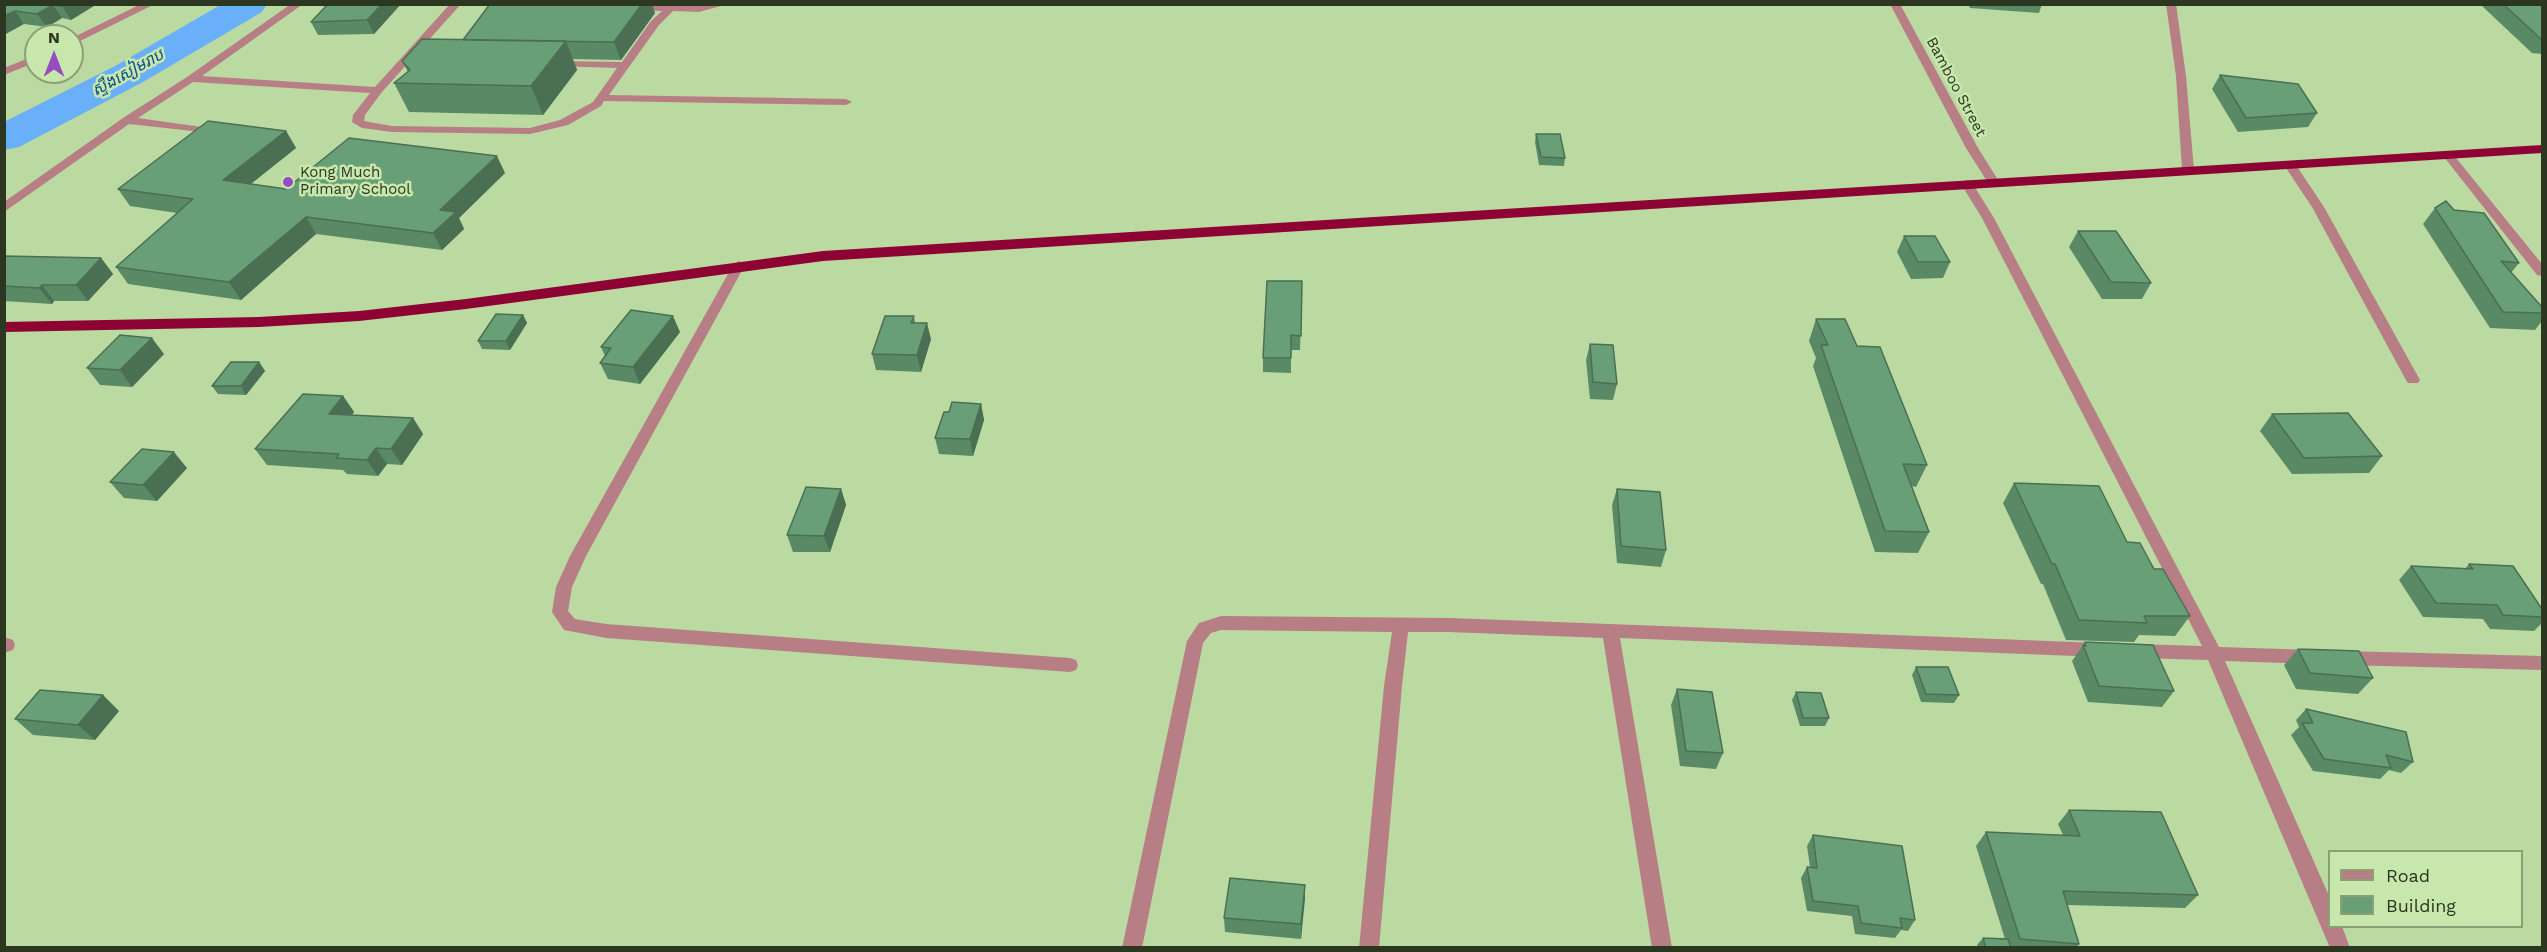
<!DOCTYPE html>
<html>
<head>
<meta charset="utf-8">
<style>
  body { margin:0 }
  #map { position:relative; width:2547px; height:952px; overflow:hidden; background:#bbdaa1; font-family:"Work Sans",sans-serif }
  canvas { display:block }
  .frame { position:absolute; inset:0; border:6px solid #2b3720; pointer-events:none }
  .legend { position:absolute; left:2328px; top:850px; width:195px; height:78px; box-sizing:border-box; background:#c8e7ad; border:2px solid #89a175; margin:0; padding:8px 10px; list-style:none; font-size:18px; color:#2b3720 }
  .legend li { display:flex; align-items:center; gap:12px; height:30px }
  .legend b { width:30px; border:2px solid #89a175 }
  .north { position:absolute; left:24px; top:24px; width:60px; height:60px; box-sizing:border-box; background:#c8e7ad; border:2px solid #89a175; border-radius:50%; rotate:0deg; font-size:16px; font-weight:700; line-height:24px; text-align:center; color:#2b3720 }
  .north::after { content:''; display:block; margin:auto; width:21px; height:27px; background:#964dbf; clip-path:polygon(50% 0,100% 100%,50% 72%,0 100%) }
</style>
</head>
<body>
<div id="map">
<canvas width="2547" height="952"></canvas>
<div class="frame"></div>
<ul class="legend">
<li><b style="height:8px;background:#b87e85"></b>Road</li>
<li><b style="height:16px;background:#699f76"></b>Building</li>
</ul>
<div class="north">N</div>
</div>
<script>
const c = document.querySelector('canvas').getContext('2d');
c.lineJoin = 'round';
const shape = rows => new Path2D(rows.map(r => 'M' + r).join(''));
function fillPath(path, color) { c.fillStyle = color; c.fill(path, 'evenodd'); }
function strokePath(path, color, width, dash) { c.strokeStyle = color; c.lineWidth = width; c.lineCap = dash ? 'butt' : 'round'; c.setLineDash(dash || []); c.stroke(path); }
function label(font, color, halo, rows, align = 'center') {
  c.font = font + ' "Work Sans","Noto Sans Khmer",sans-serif'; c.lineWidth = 5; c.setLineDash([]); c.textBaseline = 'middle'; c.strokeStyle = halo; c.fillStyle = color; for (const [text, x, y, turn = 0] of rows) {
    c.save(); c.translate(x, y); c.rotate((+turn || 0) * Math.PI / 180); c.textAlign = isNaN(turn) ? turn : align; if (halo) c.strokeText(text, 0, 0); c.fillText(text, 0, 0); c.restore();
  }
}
fillPath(shape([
  [222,4,267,4,262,12,143,82,19,147,4,150,4,122,115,66,222,4]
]), '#69affa');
fillPath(shape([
  [141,4,155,4,72,45,72,38,141,4],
  [291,4,303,4,202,76,375,87,450,4,461,4,382,92,365,115,364,121,392,126,530,128,560,120,593,102,617,68,556,66,551,63,552,61,622,62,651,21,662,11,633,10,629,9,629,5,728,4,699,12,673,11,659,25,609,95,846,99,852,102,846,105,604,101,601,106,568,125,530,134,392,132,362,128,352,122,353,115,370,93,193,82,138,118,216,129,222,132,220,134,129,124,4,212,4,202,123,118,187,77,291,4],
  [1890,4,1900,4,1978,148,2000,183,1998,186,1990,186,1966,148,1890,4],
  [2166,4,2176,4,2186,76,2194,170,2188,174,2182,170,2176,76,2166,4],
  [36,55,36,62,4,75,4,68,36,55],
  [2448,151,2452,153,2542,264,2542,276,2537,275,2444,157,2444,153,2448,151],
  [2290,161,2294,162,2324,207,2420,380,2418,383,2408,383,2406,380,2312,207,2284,165,2290,161],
  [1967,180,1971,181,1994,218,2219,647,2313,650,2319,652,2321,657,2319,662,2313,664,2225,661,2330,898,2330,926,2342,926,2350,948,2330,948,2208,660,2136,658,2130,656,2128,651,2130,646,2136,644,2202,646,1982,218,1961,184,1967,180],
  [739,261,745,265,586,556,572,587,568,611,575,619,606,624,1070,658,1076,660,1078,665,1076,670,1070,672,606,638,564,630,552,612,556,587,570,556,733,265,739,261],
  [1221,616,1449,618,1610,624,2100,643,2106,645,2108,650,2106,655,2100,657,1620,638,1672,948,1652,948,1603,638,1449,632,1408,632,1402,686,1379,948,1359,948,1384,686,1392,632,1221,630,1211,633,1203,643,1142,948,1122,948,1187,641,1199,623,1221,616],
  [7,638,13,640,15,645,13,650,4,653,4,639,7,638],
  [2343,651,2542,656,2542,670,2343,665,2337,663,2335,658,2337,653,2343,651]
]), '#b87e85');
fillPath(shape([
  [2542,145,2542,153,823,261,466,309,359,321,259,327,4,332,4,322,259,317,359,311,466,299,823,251,2542,145]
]), '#8d0334');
fillPath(shape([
  [4,4,97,4,71,20,62,18,47,27,24,24],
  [328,4,401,4,374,34,318,35,311,22],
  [1968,4,2042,4,2039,13,1970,8],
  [2483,4,2542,4,2542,54,2532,53,2482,6],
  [655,13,621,60,573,59,577,70,543,115,409,112,394,83,408,72,402,61,463,40],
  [2220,75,2317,113,2308,127,2238,132,2212,89],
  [286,131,296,148,251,184,286,189,505,173,459,218,464,229,442,250,316,234,241,300,128,284,116,267,177,213,130,206,118,189],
  [1536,134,1565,158,1564,166,1539,165,1535,142],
  [2435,208,2454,210,2519,263,2511,273,2542,307,2542,321,2535,330,2490,328,2423,224],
  [2078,231,2151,283,2142,299,2102,299,2069,247],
  [1904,236,1950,262,1943,278,1911,279,1897,252],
  [4,256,101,258,113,274,88,301,54,301,52,304,4,301],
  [1302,281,1300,350,1291,350,1291,373,1263,372,1263,358],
  [523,315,527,323,510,350,482,349,478,341],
  [914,316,915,323,931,339,921,372,876,370,872,354],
  [1816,319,1857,346,1927,465,1916,487,1911,486,1929,532,1918,553,1875,552,1813,366,1816,358,1809,341],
  [680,332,640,384,608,379,600,363,605,356,601,347],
  [1590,344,1617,384,1613,400,1590,399,1586,360],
  [164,354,132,387,100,385,87,368],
  [259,362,265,371,246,395,218,394,212,386],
  [343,396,354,412,352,415,413,418,423,434,402,465,387,464,378,476,347,474,343,470,267,465,255,449],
  [981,404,984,420,973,456,939,454,935,438,949,412],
  [2272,414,2382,456,2369,473,2292,474,2260,431],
  [187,468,157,501,124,498,110,482],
  [2014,483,2127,542,2154,569,2190,616,2175,636,2139,635,2134,642,2066,640,2043,584,2041,584,2003,503],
  [841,489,846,505,830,552,793,552,787,535],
  [1617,489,1666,550,1661,567,1617,563,1612,505],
  [2469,564,2542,609,2542,623,2534,631,2490,629,2483,619,2423,617,2399,580,2411,566,2465,569],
  [2085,642,2174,691,2162,707,2088,702,2072,661],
  [2298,649,2373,678,2358,694,2296,689,2284,665],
  [1916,667,1959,695,1954,703,1921,702,1912,675],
  [1677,689,1723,753,1716,769,1680,766,1671,705],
  [1796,692,1829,718,1825,726,1800,726,1792,700],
  [2306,709,2413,762,2401,773,2389,770,2380,779,2313,771,2291,735,2299,727,2296,720],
  [119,711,95,740,33,735,15,719],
  [2069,810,2198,895,2185,908,2067,905,2079,944,2076,948,1978,948,1977,945,1983,938,2005,939,1976,846,1986,832,2063,835,2058,824],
  [1813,835,1915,920,1908,931,1901,930,1895,938,1855,934,1852,916,1807,911,1801,878,1807,867,1810,867,1807,846],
  [1305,885,1301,939,1225,932,1224,918]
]), '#5a8965');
fillPath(shape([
  [64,4,97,4,71,20,62,6],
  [382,4,401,4,374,34,367,20],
  [642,4,652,4,655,13,621,60,614,42],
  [53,5,62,18,47,27,37,14],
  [15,11,24,24,4,35,4,16],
  [566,41,577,70,543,115,531,86],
  [286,131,296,148,234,197,223,180],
  [497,156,505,173,459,218,464,229,442,250,433,233,440,210],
  [306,217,316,234,241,300,229,282],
  [101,258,113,274,88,301,76,285],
  [42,285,54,301,52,304,39,288],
  [523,315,527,323,510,350,506,341],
  [673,316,680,332,640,384,633,367],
  [927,323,931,339,921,372,917,355],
  [152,338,164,354,132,387,120,370],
  [259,362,265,371,246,395,241,386],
  [343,396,354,412,340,430,329,414],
  [981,404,984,420,973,456,970,439],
  [413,418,423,434,402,465,391,449],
  [376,448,387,464,378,476,367,460],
  [174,452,187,468,157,501,143,485],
  [841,489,846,505,830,552,824,536],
  [103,695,119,711,95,740,78,725],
  [1305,885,1305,899,1301,939,1301,924]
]), '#4a6f53');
const building = shape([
  [4,4,64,4,62,6,53,5,37,14,15,11,4,16,4,4],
  [328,4,382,4,367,20,311,22,328,4],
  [490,4,642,4,614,42,463,40,490,4],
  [2503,4,2542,4,2542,40,2503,4],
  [422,39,566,41,531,86,394,83,410,70,402,61,422,39],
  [2220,75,2298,84,2317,113,2246,118,2220,75],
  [208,121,286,131,223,180,286,189,349,138,497,156,440,210,456,212,433,233,306,217,229,282,116,267,193,199,118,189,208,121],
  [1536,134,1560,134,1565,158,1541,157,1536,134],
  [2446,201,2454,210,2484,213,2519,263,2501,261,2542,307,2542,313,2503,312,2435,208,2446,201],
  [2078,231,2116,231,2151,283,2111,282,2078,231],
  [1904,236,1935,236,1950,262,1918,262,1904,236],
  [4,256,101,258,76,285,42,285,39,288,4,286,4,256],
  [1267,281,1302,281,1301,336,1291,335,1291,358,1263,358,1267,281],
  [631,310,673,316,633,367,600,363,611,348,601,347,631,310],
  [496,314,523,315,506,341,478,341,496,314],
  [885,316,914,316,911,323,927,323,917,355,872,354,885,316],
  [1816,319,1845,319,1857,346,1880,347,1927,465,1903,464,1929,532,1885,531,1821,345,1828,345,1816,319],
  [120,335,152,338,120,370,87,368,120,335],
  [1590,344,1613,345,1617,384,1593,382,1590,344],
  [231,362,259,362,241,386,212,386,231,362],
  [303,394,343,396,329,414,413,418,391,449,376,448,367,460,336,458,339,454,255,449,303,394],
  [952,402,981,404,970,439,935,438,944,412,949,412,952,402],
  [2348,413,2382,456,2304,458,2272,414,2348,413],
  [142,449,174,452,143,485,110,482,142,449],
  [2014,483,2099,486,2127,542,2140,543,2154,569,2163,569,2190,616,2144,616,2147,623,2079,620,2055,564,2052,564,2014,483],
  [806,487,841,489,824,536,787,535,806,487],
  [1617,489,1660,492,1666,550,1621,546,1617,489],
  [2469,564,2513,566,2542,609,2542,617,2503,615,2497,605,2436,603,2411,566,2473,569,2469,564],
  [2085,642,2153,645,2174,691,2099,686,2083,645,2086,646,2085,642],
  [2298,649,2359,651,2373,678,2310,673,2298,649],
  [1916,667,1948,667,1959,695,1926,694,1916,667],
  [1677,689,1712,692,1723,753,1686,751,1677,689],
  [40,690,103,695,78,725,15,719,40,690],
  [1796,692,1821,693,1829,718,1803,718,1796,692],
  [2306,709,2406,732,2413,762,2386,755,2391,768,2324,759,2302,723,2313,723,2306,709],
  [2069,810,2161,812,2198,895,2063,891,2079,944,2020,939,1986,832,2080,836,2069,810],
  [1813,835,1902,846,1915,920,1900,918,1902,928,1861,923,1858,906,1813,901,1807,867,1817,868,1813,835],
  [1230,878,1305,885,1301,924,1224,918,1230,878],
  [1983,938,2008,939,2011,948,1986,948,1983,938]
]);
fillPath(building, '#699f76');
strokePath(building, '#4a6f53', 1.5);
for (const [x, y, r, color] of [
  [288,182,6,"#964dbf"]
]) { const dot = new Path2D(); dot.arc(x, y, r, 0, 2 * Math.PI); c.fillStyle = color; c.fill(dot); strokePath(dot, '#c8e7ad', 2); }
label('15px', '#2b3720', '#c8e7ad', [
  ["Bamboo Street",1956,87,62]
]);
label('15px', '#2b3720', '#c8e7ad', [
  ["Kong Much",300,173],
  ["Primary School",300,190]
], 'left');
label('italic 16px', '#10518c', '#c8e7ad', [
  ["ស្ទឹងសៀមរាប",128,73,-29]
]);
</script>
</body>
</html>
